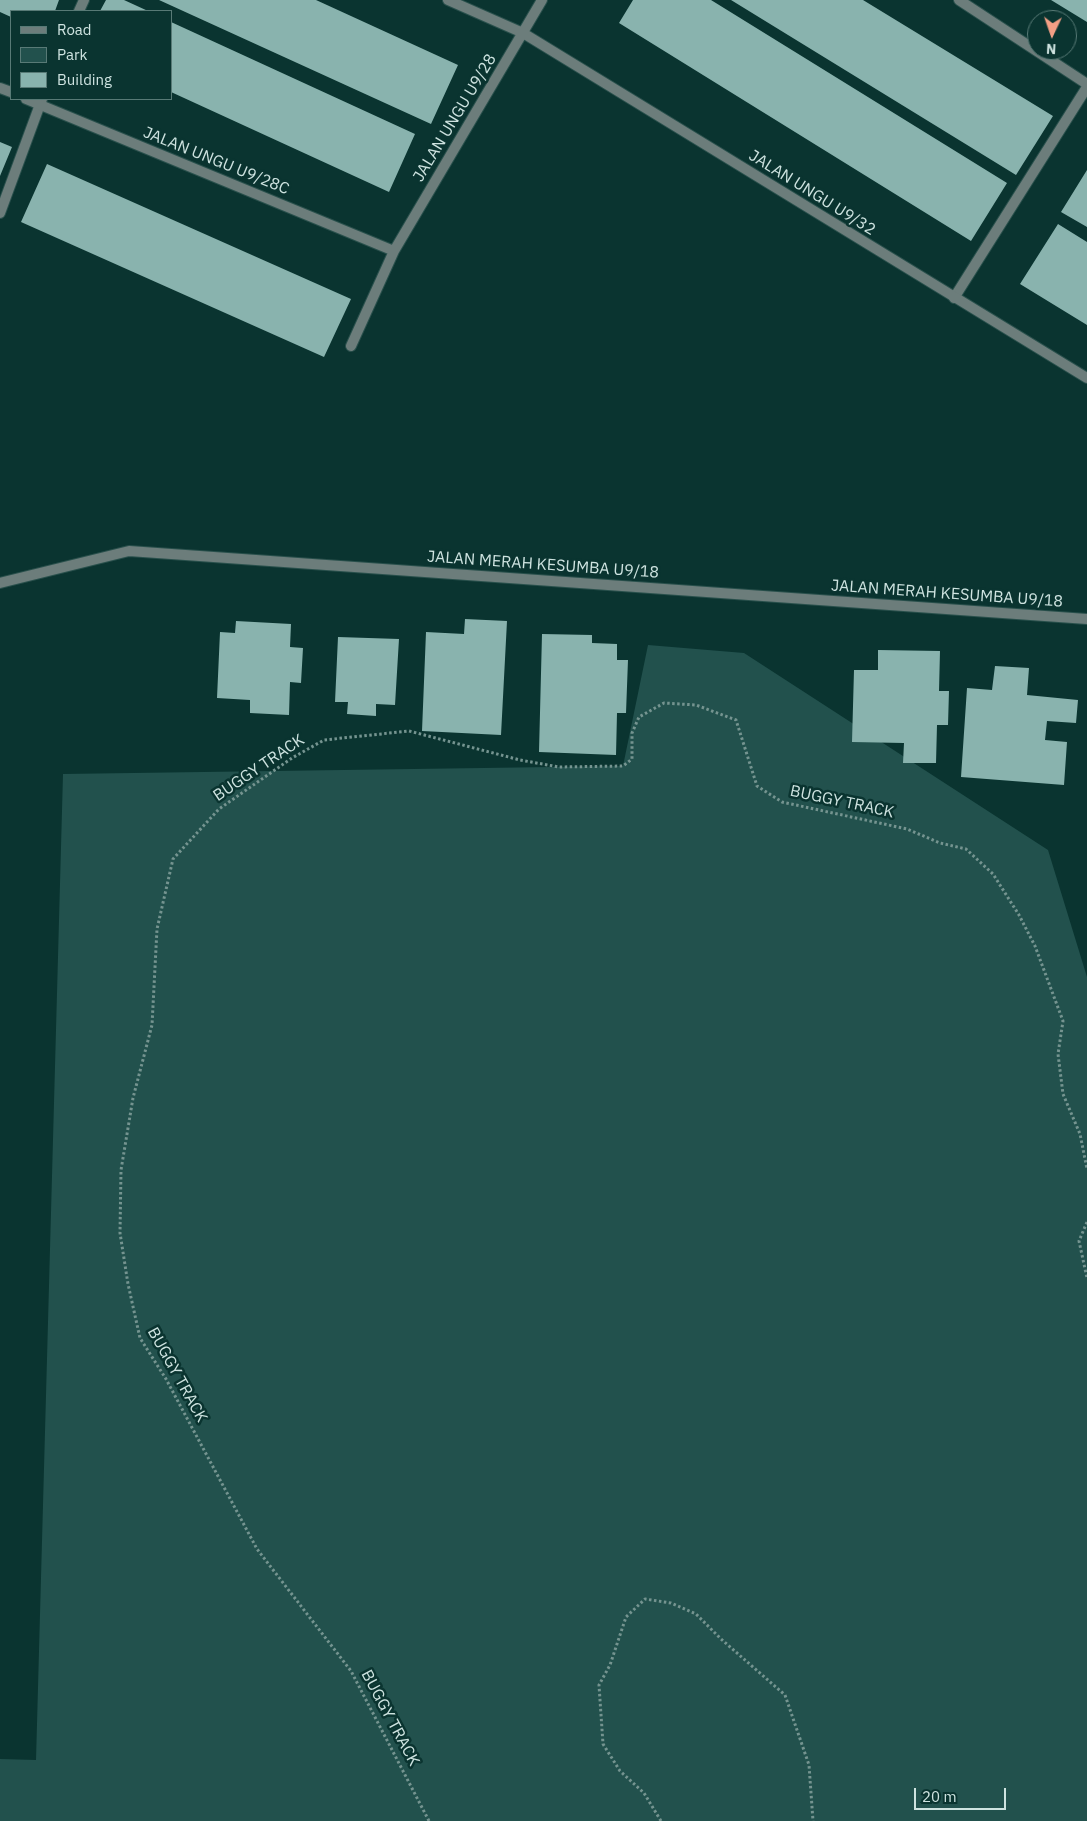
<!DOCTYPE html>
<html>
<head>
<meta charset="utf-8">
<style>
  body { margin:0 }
  #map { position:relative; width:1087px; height:1821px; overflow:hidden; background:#0a3430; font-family:"IBM Plex Sans",sans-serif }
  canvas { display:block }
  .legend { position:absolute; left:10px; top:10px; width:162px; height:90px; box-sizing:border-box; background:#0a3430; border:1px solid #587a76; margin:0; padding:6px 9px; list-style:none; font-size:15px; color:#cee3e0 }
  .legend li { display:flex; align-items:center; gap:10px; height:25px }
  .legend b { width:25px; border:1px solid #587a76 }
  .north { position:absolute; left:1027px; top:10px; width:50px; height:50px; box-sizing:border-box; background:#0a3430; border:1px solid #587a76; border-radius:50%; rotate:183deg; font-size:14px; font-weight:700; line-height:20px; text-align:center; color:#cee3e0 }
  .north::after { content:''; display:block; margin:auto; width:18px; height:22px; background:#f39f85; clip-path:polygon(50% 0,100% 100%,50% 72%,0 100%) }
  .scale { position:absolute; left:914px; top:1788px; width:92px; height:22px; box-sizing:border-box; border:2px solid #cee3e0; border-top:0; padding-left:6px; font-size:15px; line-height:18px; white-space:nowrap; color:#cee3e0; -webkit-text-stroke:4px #0a3430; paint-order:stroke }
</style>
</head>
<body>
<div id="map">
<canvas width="1087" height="1821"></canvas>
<ul class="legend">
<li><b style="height:6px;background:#6c7d7b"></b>Road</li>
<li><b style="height:14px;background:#22514d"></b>Park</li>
<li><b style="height:14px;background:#89b3ae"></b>Building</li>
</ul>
<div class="north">N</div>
<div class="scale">20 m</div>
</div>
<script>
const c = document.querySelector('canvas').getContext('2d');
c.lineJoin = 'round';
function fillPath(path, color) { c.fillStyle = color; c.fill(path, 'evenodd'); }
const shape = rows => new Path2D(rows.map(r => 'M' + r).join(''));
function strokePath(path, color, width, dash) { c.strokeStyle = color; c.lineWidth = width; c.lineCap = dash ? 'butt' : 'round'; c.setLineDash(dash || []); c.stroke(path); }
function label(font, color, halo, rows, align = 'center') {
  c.font = font + ' "IBM Plex Sans",sans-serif'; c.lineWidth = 5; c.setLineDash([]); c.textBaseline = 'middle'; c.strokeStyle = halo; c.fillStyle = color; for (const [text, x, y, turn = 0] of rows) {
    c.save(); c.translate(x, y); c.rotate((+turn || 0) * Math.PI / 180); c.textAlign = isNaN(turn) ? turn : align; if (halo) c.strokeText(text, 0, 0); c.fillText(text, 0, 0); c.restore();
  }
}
fillPath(shape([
  [648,645,744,653,1048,850,1087,977,1087,1821,0,1821,0,1759,36,1760,63,774,623,766]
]), '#22514d');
fillPath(shape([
  [0,0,59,0,55,11,11,11,11,17,0,12],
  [106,0,124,0,148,11,100,11],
  [159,0,316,0,458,65,431,124],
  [633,0,711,0,1007,183,971,241,619,23],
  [731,0,863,0,1053,116,1016,175],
  [1051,0,1087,0,1087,22],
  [171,22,415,134,389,192,171,92],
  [0,142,12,147,0,176],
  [47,164,351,299,324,357,21,222],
  [1087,170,1087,227,1061,212],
  [1058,224,1087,242,1087,325,1020,284],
  [465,619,507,621,501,735,422,731,426,632,464,634],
  [236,621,291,624,290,647,303,648,301,683,290,682,289,715,250,713,250,700,217,698,220,632,235,633],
  [542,634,592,635,592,643,617,644,617,660,628,660,626,713,617,713,616,755,539,752],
  [338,637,399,639,395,705,376,704,376,716,347,714,348,702,335,702],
  [878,650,940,651,939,691,949,691,948,725,937,725,936,763,903,763,904,743,852,742,854,670,878,670],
  [995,666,1029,668,1027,695,1078,700,1076,723,1047,721,1045,740,1067,742,1064,785,961,777,967,688,992,690]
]), '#89b3ae');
const service = shape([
  [79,11,84,0],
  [0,213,42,99],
  [954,298,1087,87]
]);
const minor = shape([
  [448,0,523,33,1087,378],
  [959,0,1087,84],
  [0,88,11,92],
  [26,99,394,251],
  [351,346,394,251,542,0],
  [0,583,129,551,1087,619]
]);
strokePath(service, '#29504c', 12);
strokePath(minor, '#29504c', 12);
strokePath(shape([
  [1087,1222,1079,1241,1087,1278],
  [429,1821,351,1671,257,1549,166,1379,140,1338,128,1284,120,1233,121,1170,133,1098,152,1025,157,929,173,859,219,809,292,758,324,740,409,731,520,760,559,767,623,766,632,759,632,733,639,717,664,703,696,705,736,720,757,786,782,802,907,829,940,843,966,849,993,874,1019,915,1035,946,1063,1021,1058,1054,1063,1094,1080,1134,1087,1169],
  [661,1821,644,1793,620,1771,603,1744,599,1685,610,1665,626,1617,645,1599,671,1603,696,1614,721,1639,785,1695,809,1765,813,1821]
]), '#759490', 3, [2.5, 2.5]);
strokePath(service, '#6c7d7b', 10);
strokePath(minor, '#6c7d7b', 10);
label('16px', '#cee3e0', '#0a3430', [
  ["JALAN UNGU U9/28",455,118,-59],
  ["JALAN UNGU U9/28C",216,161,22],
  ["JALAN UNGU U9/32",812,193,32],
  ["JALAN MERAH KESUMBA U9/18",543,565,4],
  ["JALAN MERAH KESUMBA U9/18",947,594,4],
  ["BUGGY TRACK",259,768,-34],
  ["BUGGY TRACK",842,802,12],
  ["BUGGY TRACK",177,1375,61],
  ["BUGGY TRACK",390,1718,62]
]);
</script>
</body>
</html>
